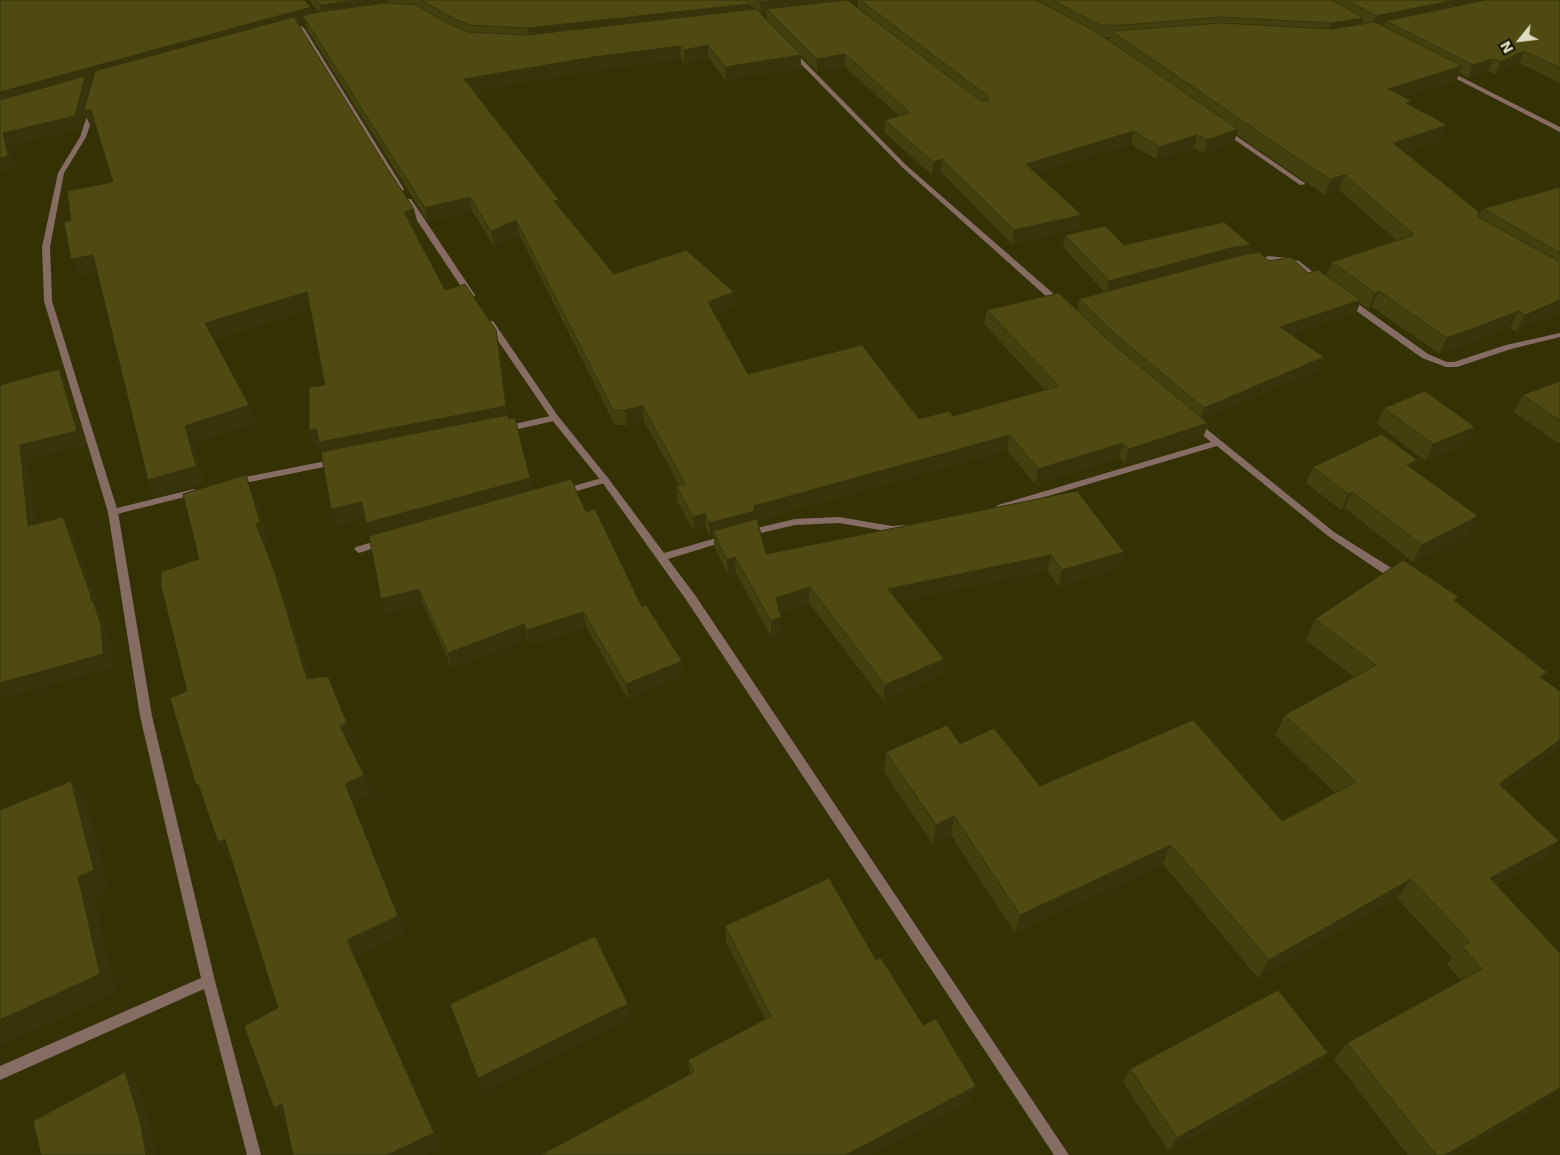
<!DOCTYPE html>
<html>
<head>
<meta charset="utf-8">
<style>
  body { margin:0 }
  #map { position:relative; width:1560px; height:1155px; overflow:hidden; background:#343105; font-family:"DejaVu Sans",sans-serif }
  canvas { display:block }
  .north { position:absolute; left:1495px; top:15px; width:50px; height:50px; -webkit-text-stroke:4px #1a1803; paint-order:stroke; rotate:241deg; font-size:14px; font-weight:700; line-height:20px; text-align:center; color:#deddc1 }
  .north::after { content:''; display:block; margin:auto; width:18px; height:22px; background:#deddc1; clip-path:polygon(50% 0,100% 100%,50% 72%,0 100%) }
</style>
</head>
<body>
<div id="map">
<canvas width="1560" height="1155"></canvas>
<div class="north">N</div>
</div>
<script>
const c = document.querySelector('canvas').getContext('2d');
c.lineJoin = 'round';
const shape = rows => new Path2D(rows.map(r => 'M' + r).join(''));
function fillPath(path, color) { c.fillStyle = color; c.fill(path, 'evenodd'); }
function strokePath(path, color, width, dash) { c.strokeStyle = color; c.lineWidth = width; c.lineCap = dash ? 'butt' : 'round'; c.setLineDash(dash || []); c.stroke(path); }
fillPath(shape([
  [1222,129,1226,129,1306,184,1300,185,1222,131,1222,129],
  [555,415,559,418,558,420,505,432,501,429,505,426,555,415],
  [336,459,339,460,341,462,339,464,235,485,230,482,235,479,336,459],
  [605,477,610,480,608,482,563,495,558,492,560,490,605,477],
  [194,489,199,492,197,494,113,515,108,512,113,509,194,489],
  [383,539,386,540,388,542,386,544,359,553,354,549,356,547,383,539]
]), '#856d63');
fillPath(shape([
  [301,26,304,28,404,189,403,191,396,189,298,28,301,26],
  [790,51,794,51,907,166,1063,302,1063,306,1057,306,903,168,790,53,790,51],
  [1445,71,1449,71,1560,127,1560,132,1445,73,1445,71],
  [92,108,95,110,86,137,64,173,50,247,52,301,118,512,152,716,215,981,261,1155,247,1155,204,989,0,1080,0,1066,201,978,140,716,108,512,44,301,42,247,58,173,80,137,89,110,92,108],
  [405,199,411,199,475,295,474,297,468,297,404,201,405,199],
  [1269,256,1287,258,1299,261,1323,280,1319,282,1316,282,1293,265,1286,262,1269,260,1255,263,1251,261,1269,256],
  [1344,298,1350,298,1428,354,1447,362,1454,362,1506,345,1560,333,1560,337,1511,349,1457,367,1446,367,1422,358,1344,302,1344,298],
  [487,321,493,321,558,416,608,478,664,553,727,535,730,536,732,538,730,540,668,559,695,595,1069,1155,1054,1155,687,601,602,482,552,420,486,323,487,321],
  [1196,422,1199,423,1334,532,1401,574,1402,577,1401,580,1393,580,1328,536,1217,446,1001,510,996,507,998,505,1211,442,1193,427,1192,425,1193,423,1196,422],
  [839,517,892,526,904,525,909,528,904,531,892,532,839,523,795,525,748,536,743,533,748,530,795,519,839,517]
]), '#856d63');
fillPath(shape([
  [0,0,312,14,319,12,309,0,838,0,838,1,844,0,1560,0,1560,83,1519,63,1495,74,1488,71,1468,77,1460,73,1456,81,1404,97,1410,106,1441,140,1404,153,1478,217,1482,209,1560,187,1560,313,1516,331,1510,328,1440,354,1372,307,1368,309,1360,303,1356,313,1291,335,1319,369,1203,419,1208,423,1203,438,1125,464,1119,458,1035,484,1007,450,757,520,766,554,1124,552,1120,568,1058,586,1047,570,898,602,944,659,942,675,883,700,809,603,780,612,781,617,781,633,771,637,736,573,728,575,714,546,714,537,710,537,706,528,694,531,677,501,676,486,679,485,644,421,627,425,615,425,519,234,494,246,472,211,428,222,307,29,305,21,298,23,418,225,411,227,445,290,496,330,499,346,509,419,532,490,586,512,642,607,682,661,683,675,628,699,586,627,530,645,528,639,452,668,423,604,386,614,381,599,370,535,366,519,338,526,322,452,320,446,315,447,325,385,311,309,214,339,249,405,255,422,192,443,204,483,156,496,148,480,97,272,79,275,71,220,113,182,96,125,91,127,84,112,80,129,9,146,15,169,0,172],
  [858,3,858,8,852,4],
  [749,5,755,9,749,10],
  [767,13,767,20,761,14],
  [1104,37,1110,37,1109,41],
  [801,56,817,71,845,67,899,116,885,120,884,132,932,175,941,172,1012,244,1079,228,1082,215,1036,173,1131,144,1156,159,1194,148,1204,153,1234,142,1236,134,1308,184,1325,195,1339,190,1396,240,1332,262,1326,276,1308,273,1248,254,1251,245,1124,245,1065,235,1063,247,1104,292,1079,299,1077,310,987,310,984,324,1045,390,953,416,919,419,748,374,715,314,735,306,734,292,614,274,560,208,473,91,595,70,681,59,685,63,709,58,725,80,801,68],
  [93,81,90,89,88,82],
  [1560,381,1560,442,1558,443,1514,412,1523,395],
  [1384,408,1475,427,1466,444,1425,461,1377,424],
  [1313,467,1413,469,1469,533,1413,562,1345,508,1341,510,1306,483],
  [1456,602,1543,678,1504,789,1542,860,1496,885,1550,1099,1453,1155,1408,1155,1334,1059,1347,1043,1461,981,1447,964,1452,958,1397,898,1258,978,1163,864,1015,933,951,835,933,844,884,772,886,752,960,744,1040,786,1282,821,1335,793,1275,735,1285,715,1354,677,1306,640,1315,619],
  [725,926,876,960,923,1025,972,1100,870,1155,541,1155,690,1074,688,1060,765,1019,726,942],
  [1328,1053,1317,1066,1169,1151,1123,1082,1130,1069]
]), '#43400f');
fillPath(shape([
  [359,0,387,0,389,8,323,17,320,5],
  [781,0,838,0,838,5,767,9,767,13,761,14,760,2],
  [849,0,858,0,858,3,849,4],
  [1455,0,1507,0,1386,21,1384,26,1372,28,1376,16],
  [749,4,749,16,530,40,528,28],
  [311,7,314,19,303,16,305,21,88,82,90,89,91,110,97,125,91,127,84,112,80,129,9,146,15,169,0,172,0,158,3,133,0,106,0,92],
  [1364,18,1359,30,1327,35,1331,23],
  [708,45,709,58,685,63,684,50],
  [680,46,681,59,595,70,466,92,464,79,594,57],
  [1524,51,1519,63,1495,74,1500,62],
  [845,54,845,67,817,71,817,59],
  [801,55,801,68,725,80,725,67],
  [1493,59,1488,71,1468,77,1473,65],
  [1462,66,1456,81,1383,104,1388,89],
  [1412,101,1406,116,1406,103],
  [1447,125,1441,140,1387,159,1393,143],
  [1238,129,1234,142,1204,153,1207,140],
  [1134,131,1131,144,1024,177,1026,164],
  [1197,135,1194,148,1156,159,1159,147],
  [942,159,941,172,932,175,933,162],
  [1345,175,1339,190,1325,195,1331,179],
  [470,197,472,211,428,222,425,208],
  [559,200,561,214,554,201],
  [414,209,418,225,407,228,404,212],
  [1082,215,1079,228,1012,244,1014,230],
  [516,220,519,234,494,246,491,232],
  [1251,245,1247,258,1106,294,1109,281,1234,247],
  [93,255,100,271,79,275,71,259],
  [1379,291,1372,307,1368,309,1375,293],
  [307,292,313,308,212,339,205,323],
  [734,292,735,306,709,316,708,302],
  [1361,300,1356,313,1276,340,1280,327],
  [1560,300,1560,313,1516,331,1525,315],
  [1519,311,1510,328,1440,354,1447,338],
  [496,330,499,346,510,422,325,459,320,446,315,447,309,430],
  [1324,357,1319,369,1200,421,1204,408],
  [59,369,67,383,85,446,28,460,37,541,28,526,20,445],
  [249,405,255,422,192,443,204,483,156,496,148,480,185,426],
  [643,406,644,421,627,425,625,410],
  [1208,423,1203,438,1125,464,1129,449],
  [1475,427,1466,444,1425,461,1433,444],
  [1010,435,1007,450,755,520,713,531,714,537,710,537,709,523,754,506],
  [1123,443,1119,458,1035,484,1038,469],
  [1417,460,1409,476,1407,465],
  [246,475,254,495,269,542,265,543,284,593,316,698,307,679,256,524],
  [530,478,533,495,372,540,366,523],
  [1352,492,1345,508,1341,510,1348,494],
  [362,502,368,519,338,526,331,509],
  [705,513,706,528,694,531,693,517],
  [1478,516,1469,533,1413,562,1422,545],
  [63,517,72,532,99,608,99,611,101,615,110,639,112,668,3,699,0,696,0,683,91,601],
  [1124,552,1120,568,1058,586,1062,570],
  [1051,555,1047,570,886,605,888,589],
  [735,557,736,573,728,575,727,560],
  [810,587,809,603,776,613,776,598],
  [419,589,423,604,386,614,381,599],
  [583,612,586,627,530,645,527,630],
  [781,617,781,633,771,637,771,621],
  [524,624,528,639,452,668,448,653],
  [944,659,942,675,883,700,885,685],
  [682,661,683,675,628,699,626,684],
  [1547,672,1533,692,1540,677],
  [328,676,355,742,349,744,340,726],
  [1560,740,1560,748,1484,804,1499,784],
  [364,775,372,794,353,803,406,933,356,957,442,1147,426,1155,387,1155,347,940,345,784],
  [71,781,86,802,110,890,94,897,116,993,0,1046,0,1020],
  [954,816,951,835,933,844,936,825],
  [225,839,236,857,230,860,218,842],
  [1559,841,1542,860,1474,897,1490,878],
  [1171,845,1163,864,1015,933,1020,915],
  [1411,879,1397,898,1258,978,1269,960],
  [628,1004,630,1018,484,1091,478,1078],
  [1328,1053,1317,1066,1169,1151,1177,1138],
  [125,1072,138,1085,152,1134,157,1155,146,1155],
  [976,1086,972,1100,870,1155,846,1155],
  [1560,1088,1560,1091,1550,1099,1453,1155,1445,1155],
  [282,1104,285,1123,274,1108]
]), '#37340c');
const building = shape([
  [0,0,305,0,311,7,0,92,0,0],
  [316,0,359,0,320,5,316,0],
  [421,0,745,0,749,4,528,28,470,25,455,19,421,0],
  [758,0,781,0,760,2,758,0],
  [847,0,981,101,988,101,988,96,860,0,1036,0,1095,31,1238,129,1207,140,1197,135,1159,147,1134,131,1026,164,1082,215,1014,230,942,159,933,162,885,120,910,113,845,54,817,59,767,9,847,0],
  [1052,0,1332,0,1364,18,1331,23,1220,17,1125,25,1100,25,1052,0],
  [1347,0,1455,0,1376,16,1347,0],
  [1485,0,1560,0,1560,68,1524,51,1500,62,1493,59,1473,65,1386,21,1485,0],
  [386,3,416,5,449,24,468,32,528,35,756,9,801,55,725,67,708,45,684,50,680,46,594,57,464,79,559,200,554,201,614,274,686,250,734,292,708,302,748,374,862,345,919,419,949,411,953,416,1059,386,987,310,1059,293,1107,339,1208,423,1129,449,1123,443,1038,469,1010,435,754,506,755,511,709,523,705,513,693,517,676,486,685,484,643,406,625,410,613,410,516,220,491,232,470,197,425,208,303,16,318,12,386,3],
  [294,17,387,168,414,209,404,212,445,290,465,284,496,330,506,406,319,442,316,429,309,430,309,387,325,385,307,292,205,323,249,405,185,426,196,466,148,480,93,255,71,259,64,222,71,220,67,191,113,182,91,110,84,111,95,71,294,17],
  [1375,22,1462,66,1388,89,1412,101,1406,103,1447,125,1393,143,1478,211,1478,217,1560,262,1560,300,1525,315,1519,311,1447,338,1379,291,1375,293,1332,262,1414,235,1345,175,1331,179,1313,169,1111,31,1221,23,1332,29,1375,22],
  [85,76,75,116,3,133,8,156,0,158,0,100,85,76],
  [1560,187,1560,253,1486,210,1482,209,1560,187],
  [1224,222,1251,245,1234,247,1109,281,1065,235,1105,226,1124,245,1224,222],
  [1259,252,1269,261,1291,257,1308,273,1318,270,1361,300,1280,327,1324,357,1204,408,1115,334,1079,299,1239,256,1259,252],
  [59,369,77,431,20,445,28,526,63,517,90,593,91,601,93,601,101,625,103,654,0,683,0,385,59,369],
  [1560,381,1560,421,1523,395,1560,381],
  [1425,391,1475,427,1433,444,1384,408,1425,391],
  [508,415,508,419,515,418,530,478,366,523,362,502,331,509,321,452,508,415],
  [1382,434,1417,460,1407,465,1478,516,1422,545,1352,492,1348,494,1313,467,1382,434],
  [246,475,260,522,256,524,275,573,307,679,328,676,347,723,340,726,364,775,345,784,398,916,347,940,434,1133,387,1155,293,1155,282,1104,274,1108,244,1026,278,1008,225,839,218,842,198,784,196,785,170,698,187,691,161,586,161,572,199,559,183,494,246,475],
  [571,479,586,512,595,509,642,607,646,605,682,661,626,684,583,612,527,630,524,624,448,653,419,589,381,599,369,536,571,479],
  [1077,491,1124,552,1062,570,1051,555,888,589,944,659,885,685,810,587,776,598,781,617,771,621,735,557,727,560,713,531,757,519,766,554,1077,491],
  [1403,560,1459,597,1454,600,1547,672,1540,677,1560,691,1560,740,1499,784,1559,841,1490,878,1560,953,1560,1088,1445,1155,1436,1155,1347,1043,1482,969,1462,946,1470,942,1411,879,1269,960,1171,845,1020,915,954,816,936,825,886,752,947,725,960,744,994,728,1040,786,1193,720,1282,821,1356,782,1285,715,1376,665,1315,619,1403,560],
  [71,781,94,870,78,877,100,974,0,1020,0,810,71,781],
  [829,878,876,960,881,958,923,1025,936,1019,976,1086,846,1155,541,1155,694,1072,688,1060,771,1016,725,926,829,878],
  [595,936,628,1004,478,1078,450,1004,595,936],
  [1278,990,1328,1053,1177,1138,1130,1069,1278,990],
  [125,1072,140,1121,146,1155,41,1155,33,1121,125,1072]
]);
fillPath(building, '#4e4a11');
strokePath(building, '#37340c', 1);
</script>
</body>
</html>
